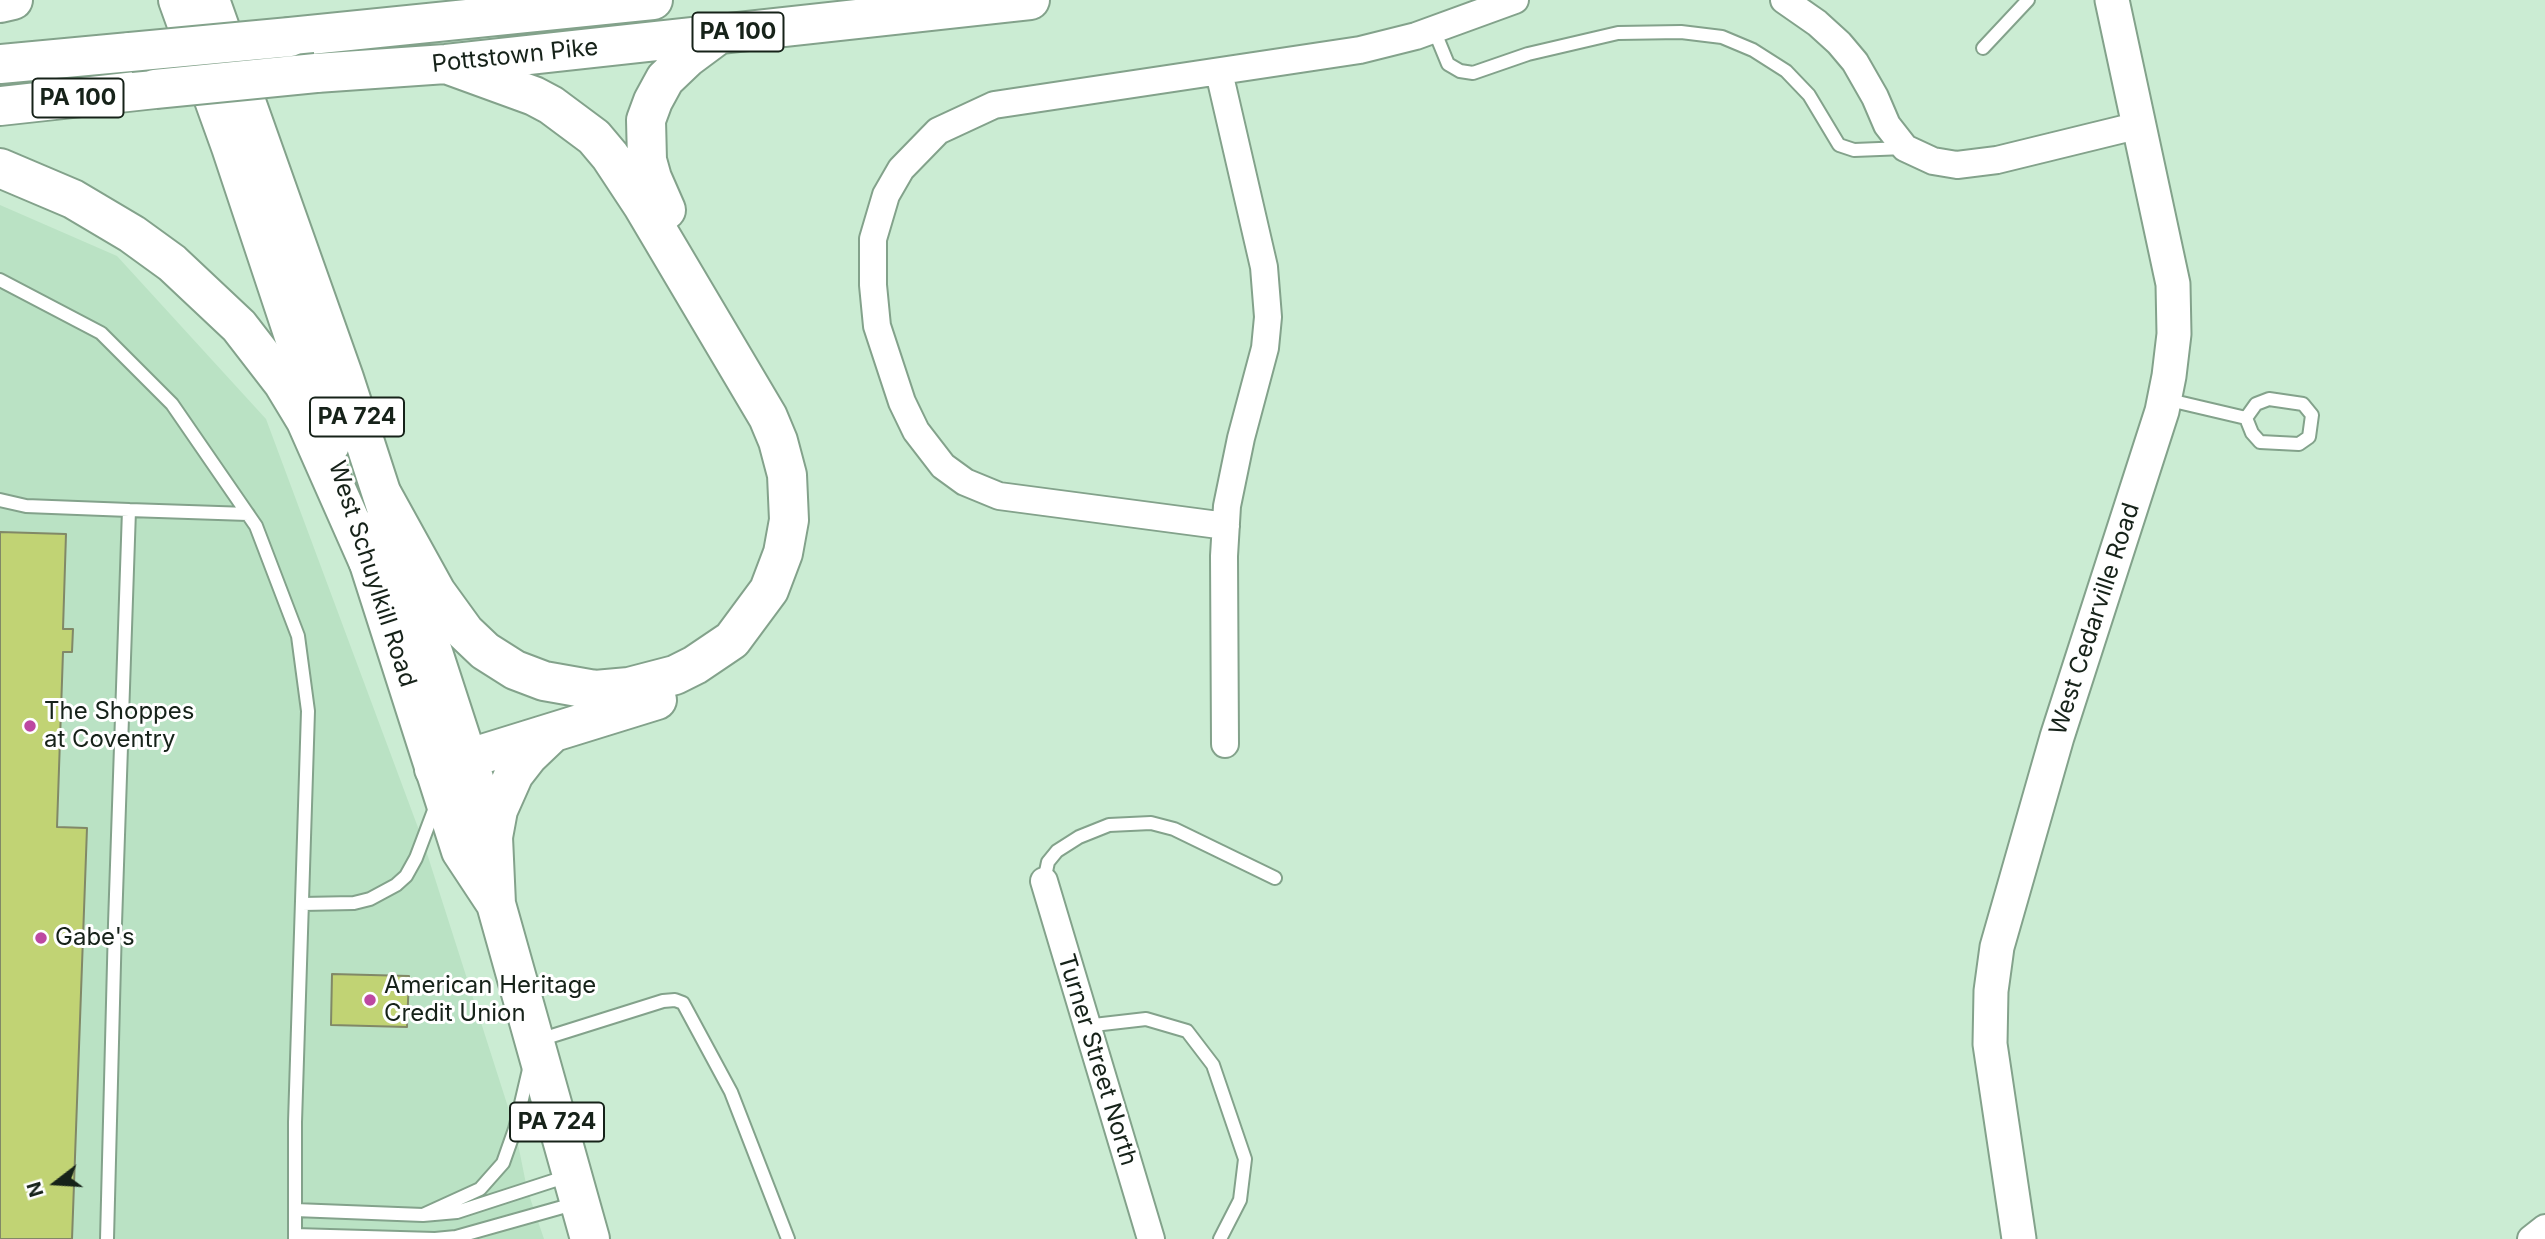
<!DOCTYPE html>
<html>
<head>
<meta charset="utf-8">
<style>
  body { margin:0 }
  #map { position:relative; width:2545px; height:1239px; overflow:hidden; background:#cbecd3; font-family:Inter,sans-serif }
  canvas { display:block }
  .north { position:absolute; left:21px; top:1148px; width:70px; height:70px; -webkit-text-stroke:5px #fff; paint-order:stroke; rotate:253deg; font-size:19px; font-weight:700; line-height:28px; text-align:center; color:#162219 }
  .north::after { content:''; display:block; margin:auto; width:24px; height:32px; background:#162219; clip-path:polygon(50% 0,100% 100%,50% 72%,0 100%) }
</style>
</head>
<body>
<div id="map">
<canvas width="2545" height="1239"></canvas>
<div class="north">N</div>
</div>
<script>
const c = document.querySelector('canvas').getContext('2d');
c.lineJoin = 'round';
function fillPath(path, color) { c.fillStyle = color; c.fill(path, 'evenodd'); }
const shape = rows => new Path2D(rows.map(r => 'M' + r).join(''));
function strokePath(path, color, width, dash) { c.strokeStyle = color; c.lineWidth = width; c.lineCap = dash ? 'butt' : 'round'; c.setLineDash(dash || []); c.stroke(path); }
function label(font, color, halo, rows, align = 'center') {
  c.font = font + ' Inter,sans-serif'; c.lineWidth = 6; c.setLineDash([]); c.textBaseline = 'middle'; c.strokeStyle = halo; c.fillStyle = color; for (const [text, x, y, turn = 0] of rows) {
    c.save(); c.translate(x, y); c.rotate((+turn || 0) * Math.PI / 180); c.textAlign = isNaN(turn) ? turn : align; if (halo) c.strokeText(text, 0, 0); c.fillText(text, 0, 0); c.restore();
  }
}
fillPath(shape([
  [0,205,117,256,266,419,423,841,515,1129,527,1189,544,1239,0,1239]
]), '#bae2c4');
const building = shape([
  [0,532,66,534,63,629,73,629,72,652,63,652,57,827,87,828,72,1239,0,1239,0,532],
  [332,974,409,976,407,1027,331,1025,332,974]
]);
fillPath(building, '#c1d374');
strokePath(building, '#818867', 2);
const service = shape([
  [1434,30,1448,64,1460,71,1473,73,1528,54,1618,33,1681,32,1722,37,1753,50,1786,71,1809,95,1839,145,1854,150,1905,148],
  [1983,48,2028,0],
  [0,280,101,333,172,404,256,526,298,636,308,711,295,1122,295,1239],
  [2165,399,2246,418,2256,404,2269,399,2303,404,2312,415,2309,437,2299,444,2260,442,2252,433,2246,418],
  [0,500,26,506,129,510],
  [1044,881,1048,862,1057,851,1079,837,1109,825,1151,823,1174,829,1275,878],
  [302,904,354,903,370,899,396,885,406,876,416,858,436,805],
  [1085,1026,1146,1019,1187,1031,1213,1065,1245,1159,1240,1200,1220,1239],
  [539,1040,663,1001,675,1000,683,1003,731,1092,788,1239],
  [295,1210,423,1215,457,1212,568,1176],
  [423,1215,480,1189,503,1163,515,1129,530,1065],
  [295,1235,435,1239,456,1237,577,1203],
  [107,1239,115,924,129,510,248,514]
]);
const minor = shape([
  [1784,0,1817,23,1839,43,1855,62,1875,97,1887,125,1905,148,1933,161,1957,165,1997,160,2140,125],
  [1219,72,1264,267,1268,317,1265,348,1241,438,1227,506,1224,556,1225,744],
  [1226,526,999,496,965,482,943,466,916,431,902,402,877,326,873,285,873,239,886,195,901,169,938,131,994,105,1360,50,1416,36,1515,0],
  [1044,881,1151,1239],
  [2531,1239,2545,1228]
]);
const tertiary = shape([
  [2019,1239,1990,1044,1991,991,1997,947,2057,737,2162,411,2169,376,2174,334,2173,284,2112,0]
]);
const primary = shape([
  [178,0,231,147,330,445],
  [210,0,344,378,493,837,496,904,590,1239],
  [358,529,461,851,496,904]
]);
const motorway = shape([
  [0,3,13,0],
  [290,37,653,0],
  [0,64,130,52],
  [316,73,446,64,1030,0],
  [0,106,155,89],
  [0,168,73,199,132,234,172,263,239,326,283,383,306,421,368,561],
  [666,210,652,178,647,160,646,120,653,101,665,79,687,58,718,35],
  [383,496,436,592,465,632,485,651,515,670,544,681,595,690,629,687,675,675,695,665,732,640,769,590,783,553,789,520,787,475,778,441,768,417,643,206,610,156,594,137,551,105,534,96,446,64],
  [434,769,657,700],
  [493,837,498,810,514,774,528,756,550,735]
]);
strokePath(service, '#83a28b', 16);
strokePath(minor, '#83a28b', 30);
strokePath(tertiary, '#83a28b', 37);
strokePath(primary, '#83a28b', 42);
strokePath(motorway, '#83a28b', 42);
strokePath(service, '#fff', 12);
strokePath(minor, '#fff', 26);
strokePath(tertiary, '#fff', 33);
strokePath(primary, '#fff', 38);
strokePath(motorway, '#fff', 38);
const motorwayBridge = shape([
  [130,52,290,37],
  [155,89,316,73]
]);
strokePath(motorwayBridge, '#83a28b', 42, []);
strokePath(motorwayBridge, '#fff', 38);
for (const [x, y, r, color] of [
  [30,726,7,"#bd48a1"],
  [41,938,7,"#bd48a1"],
  [370,1000,7,"#bd48a1"]
]) { const dot = new Path2D(); dot.arc(x, y, r, 0, 2 * Math.PI); c.fillStyle = color; c.fill(dot); strokePath(dot, '#fff', 2.5); }
for (const [x, y, w] of [
  [738,32,91],
  [78,98,91],
  [357,417,94],
  [557,1122,94]
]) { const box = new Path2D(); box.roundRect(x - w / 2, y - 19.5, w, 39, 5); c.fillStyle = '#fff'; c.fill(box); strokePath(box, '#162219', 2); }
label('bold 23px', '#162219', null, [
  ["PA 100",738,32],
  ["PA 100",78,98],
  ["PA 724",357,417],
  ["PA 724",557,1122]
]);
label('24px', '#162219', '#fff', [
  ["Pottstown Pike",515,56,-6],
  ["West Schuylkill Road",372,574,72],
  ["West Cedarville Road",2095,619,-72],
  ["Turner Street North",1097,1060,73]
]);
label('24px', '#162219', '#fff', [
  ["The Shoppes",44,712],
  ["at Coventry",44,740],
  ["Gabe's",55,938],
  ["American Heritage",384,986],
  ["Credit Union",384,1014]
], 'left');
</script>
</body>
</html>
